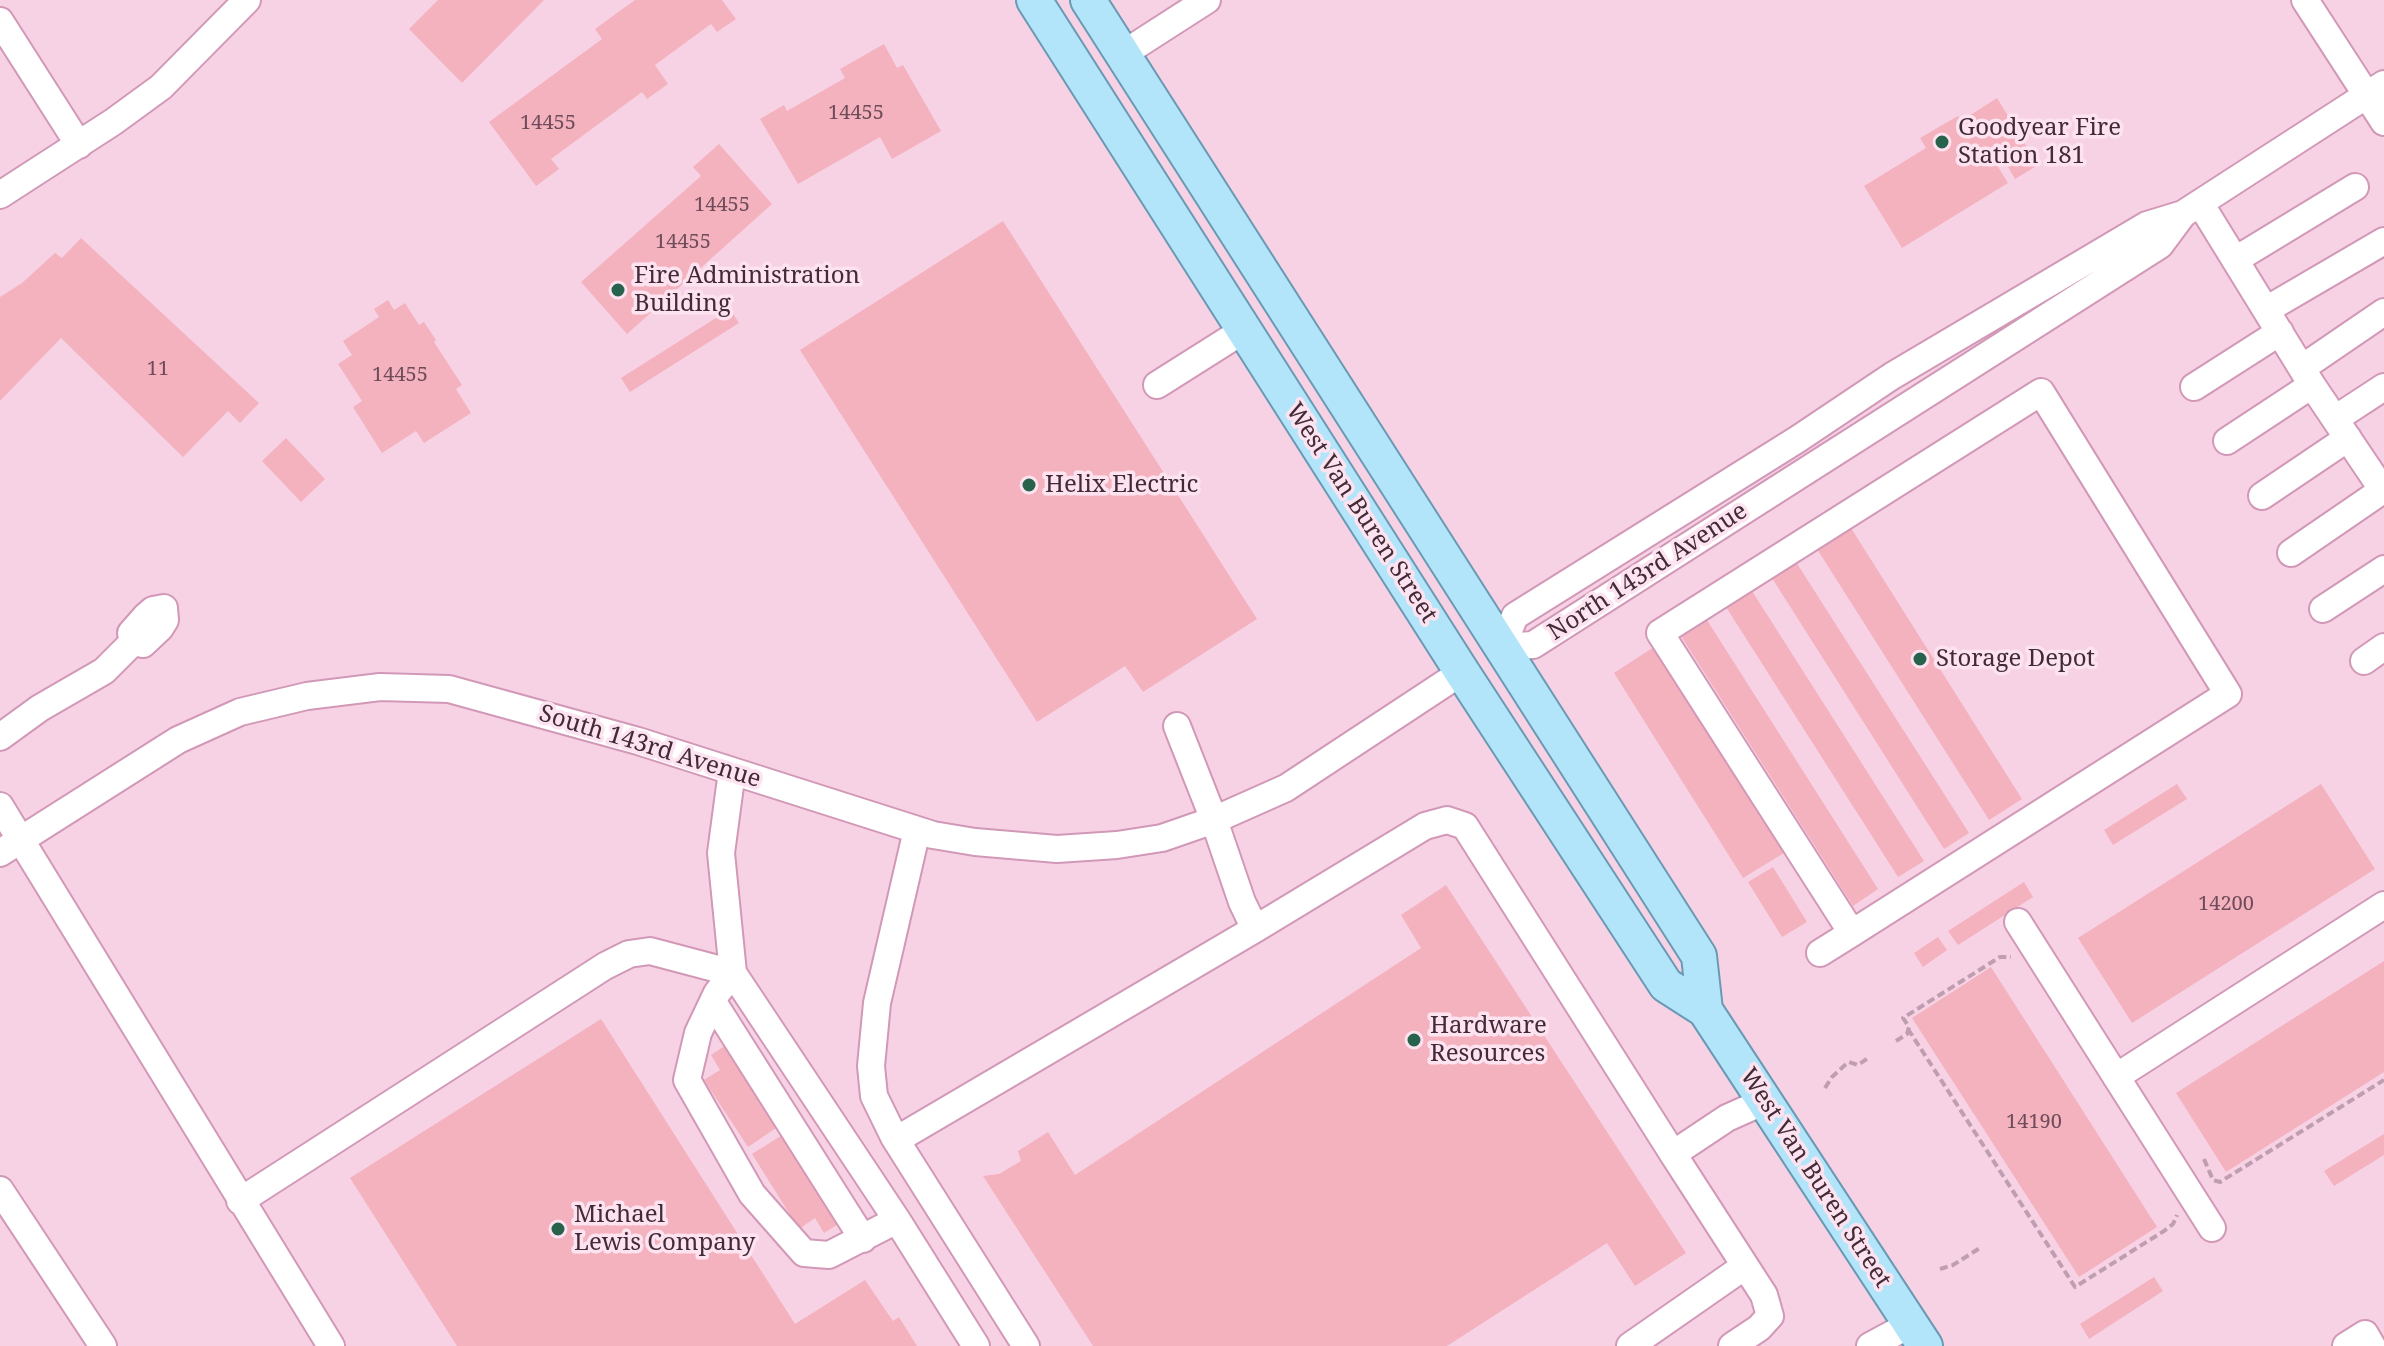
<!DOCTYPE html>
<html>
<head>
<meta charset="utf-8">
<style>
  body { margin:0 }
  canvas { display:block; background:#f7d2e5 }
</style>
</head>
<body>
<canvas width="2384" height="1346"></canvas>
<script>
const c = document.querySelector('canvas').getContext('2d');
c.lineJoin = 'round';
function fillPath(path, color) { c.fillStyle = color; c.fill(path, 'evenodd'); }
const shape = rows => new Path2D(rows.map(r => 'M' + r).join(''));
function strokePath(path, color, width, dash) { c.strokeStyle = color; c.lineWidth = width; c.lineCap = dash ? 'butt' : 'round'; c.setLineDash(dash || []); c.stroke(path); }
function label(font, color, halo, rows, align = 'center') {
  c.font = font + ' "Noto Serif",serif'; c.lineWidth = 7; c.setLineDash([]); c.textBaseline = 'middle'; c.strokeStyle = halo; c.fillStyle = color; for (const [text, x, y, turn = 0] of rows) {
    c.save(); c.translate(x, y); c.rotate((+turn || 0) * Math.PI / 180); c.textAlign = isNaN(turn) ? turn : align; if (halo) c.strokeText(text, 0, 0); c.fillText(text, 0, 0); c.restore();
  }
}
fillPath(shape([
  [438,0,544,0,462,83,409,29],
  [635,0,722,0,736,19,717,32,711,24,655,65,668,84,647,99,642,92,551,159,559,169,536,186,489,122,602,39,595,29],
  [884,44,897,68,903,65,941,131,892,159,880,137,798,184,760,119,784,105,787,111,845,78,840,69],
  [1997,98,2038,165,2015,179,2004,160,1997,165,2008,183,1902,248,1864,186,1926,148,1920,138,1958,116,1961,121],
  [719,144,772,204,627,334,581,282,701,176,693,167],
  [1003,221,1257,619,1143,692,1125,666,1037,722,800,350],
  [81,238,259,403,240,423,228,411,183,457,61,338,0,401,0,297,22,283,55,253,62,258],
  [388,300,394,310,405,303,419,325,424,322,436,340,434,342,462,385,456,389,471,413,424,443,416,431,382,453,353,407,362,401,338,364,352,355,343,341,379,317,374,309],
  [730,309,739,323,630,392,621,378],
  [286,438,325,479,301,502,262,461],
  [1851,528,2022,799,1989,820,1817,549],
  [1796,562,1969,833,1944,849,1772,578],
  [1752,591,1924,861,1898,877,1726,607],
  [1707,620,1878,889,1853,906,1681,636],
  [1654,647,1784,853,1743,878,1614,673],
  [2177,784,2187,799,2113,845,2104,830],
  [2321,784,2375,869,2132,1023,2078,938],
  [1773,867,1807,922,1782,937,1748,882],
  [2024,882,2033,897,1958,945,1948,931],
  [1446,885,1686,1253,1635,1286,1607,1243,1447,1346,1093,1346,983,1176,999,1174,1021,1161,1018,1151,1048,1132,1075,1175,1421,948,1401,915],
  [1938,937,1947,950,1923,967,1914,953],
  [2384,961,2384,1072,2226,1172,2176,1093],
  [1991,967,2157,1227,2079,1277,1912,1018],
  [601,1019,795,1324,865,1280,893,1321,899,1317,917,1346,457,1346,350,1178],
  [726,1045,779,1126,748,1147,704,1080,720,1070,711,1055],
  [784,1134,840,1223,824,1233,815,1218,799,1229,752,1154],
  [2384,1134,2384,1155,2334,1186,2324,1171],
  [2154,1277,2163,1291,2089,1339,2080,1324]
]), '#f4b1be');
const minor = shape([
  [2305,0,2384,122],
  [0,21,79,145],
  [1123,54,1207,0],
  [0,195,113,122,161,87,247,0],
  [2200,203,2312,385,2384,492],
  [2183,214,2160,245,1533,645,1502,647,1515,616,1798,439,1892,376,2147,225,2183,214,2384,84],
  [2235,260,2355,187],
  [2266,310,2384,241],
  [2302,368,2384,312],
  [1157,385,1244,330],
  [2194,387,2280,332],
  [2335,419,2384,387],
  [2227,441,2312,385],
  [2262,496,2348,438],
  [2291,553,2383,490],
  [2323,609,2384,569],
  [2364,661,2384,647],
  [1177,726,1214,820,1242,902,1255,929],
  [0,737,40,708,104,671,133,642,131,633,146,616,153,610,164,608,165,620,160,628,143,644,133,642],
  [732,771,721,853,733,973,717,993,698,1033,687,1080,752,1194,804,1253,829,1255,897,1220,976,1346],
  [0,806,331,1346],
  [917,830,877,1003,871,1066,874,1096,894,1137,1026,1346],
  [0,853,178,740,240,712,307,696,380,687,449,689,638,741,933,835,975,842,1057,849,1117,845,1162,838,1214,820,1286,788,1462,672],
  [2018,922,2212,1228],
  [1820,953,1852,933,2228,694,2041,392,1660,633,1852,933],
  [713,1002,863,1239],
  [2116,1077,2384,905],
  [896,1140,1255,929,1425,826,1447,820,1465,826,1673,1154],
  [0,1190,103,1346],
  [240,1201,605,966,629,954,650,951,733,973,897,1220],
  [1630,1346,1745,1266],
  [1732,1346,1759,1328,1770,1316,1764,1295,1673,1154,1727,1118,1765,1101],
  [1870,1346,1911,1324],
  [2346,1346,2365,1334,2372,1346]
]);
const major = shape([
  [1034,0,1462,672,1666,985,1705,1010,1925,1346],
  [1088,0,1699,956,1705,1010]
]);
strokePath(minor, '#d298b7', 30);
strokePath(major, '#6a99b3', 38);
strokePath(shape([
  [1908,1029,2075,1287,2164,1231,2173,1224,2177,1215],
  [1896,1041,1907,1034,1909,1027,1903,1018,2000,957,2011,957],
  [1825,1088,1832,1077,1845,1065,1849,1062,1858,1065,1868,1058],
  [2204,1159,2213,1180,2220,1182,2384,1080],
  [1940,1269,1953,1265,1980,1248]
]), '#bf9eaf', 4, [8, 4]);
strokePath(minor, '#fff', 26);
strokePath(major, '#b3e5fa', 34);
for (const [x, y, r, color] of [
  [1942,142,8,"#27624c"],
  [618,290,8,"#27624c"],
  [1029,485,8,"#27624c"],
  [1920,659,8,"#27624c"],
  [1414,1040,8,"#27624c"],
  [558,1229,8,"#27624c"]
]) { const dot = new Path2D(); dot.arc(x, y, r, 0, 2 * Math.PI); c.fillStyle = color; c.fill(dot); strokePath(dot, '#fde3f0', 3); }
label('20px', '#6e4c59', null, [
  ["14455",856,113],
  ["14455",548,123],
  ["14455",722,205],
  ["14455",683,242],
  ["11",158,369],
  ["14455",400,375],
  ["14200",2226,904],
  ["14190",2034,1122]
]);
label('24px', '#422b37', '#fde3f0', [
  ["Goodyear Fire",1958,128],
  ["Station 181",1958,156],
  ["Fire Administration",634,276],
  ["Building",634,304],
  ["Helix Electric",1045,485],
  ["Storage Depot",1936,659],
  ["Hardware",1430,1026],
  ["Resources",1430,1054],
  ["Michael",574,1215],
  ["Lewis Company",574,1243]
], 'left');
label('24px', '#422b37', '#fde3f0', [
  ["West Van Buren Street",1361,513,57],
  ["North 143rd Avenue",1648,572,-33],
  ["South 143rd Avenue",650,747,17],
  ["West Van Buren Street",1815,1178,57]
]);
</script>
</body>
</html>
